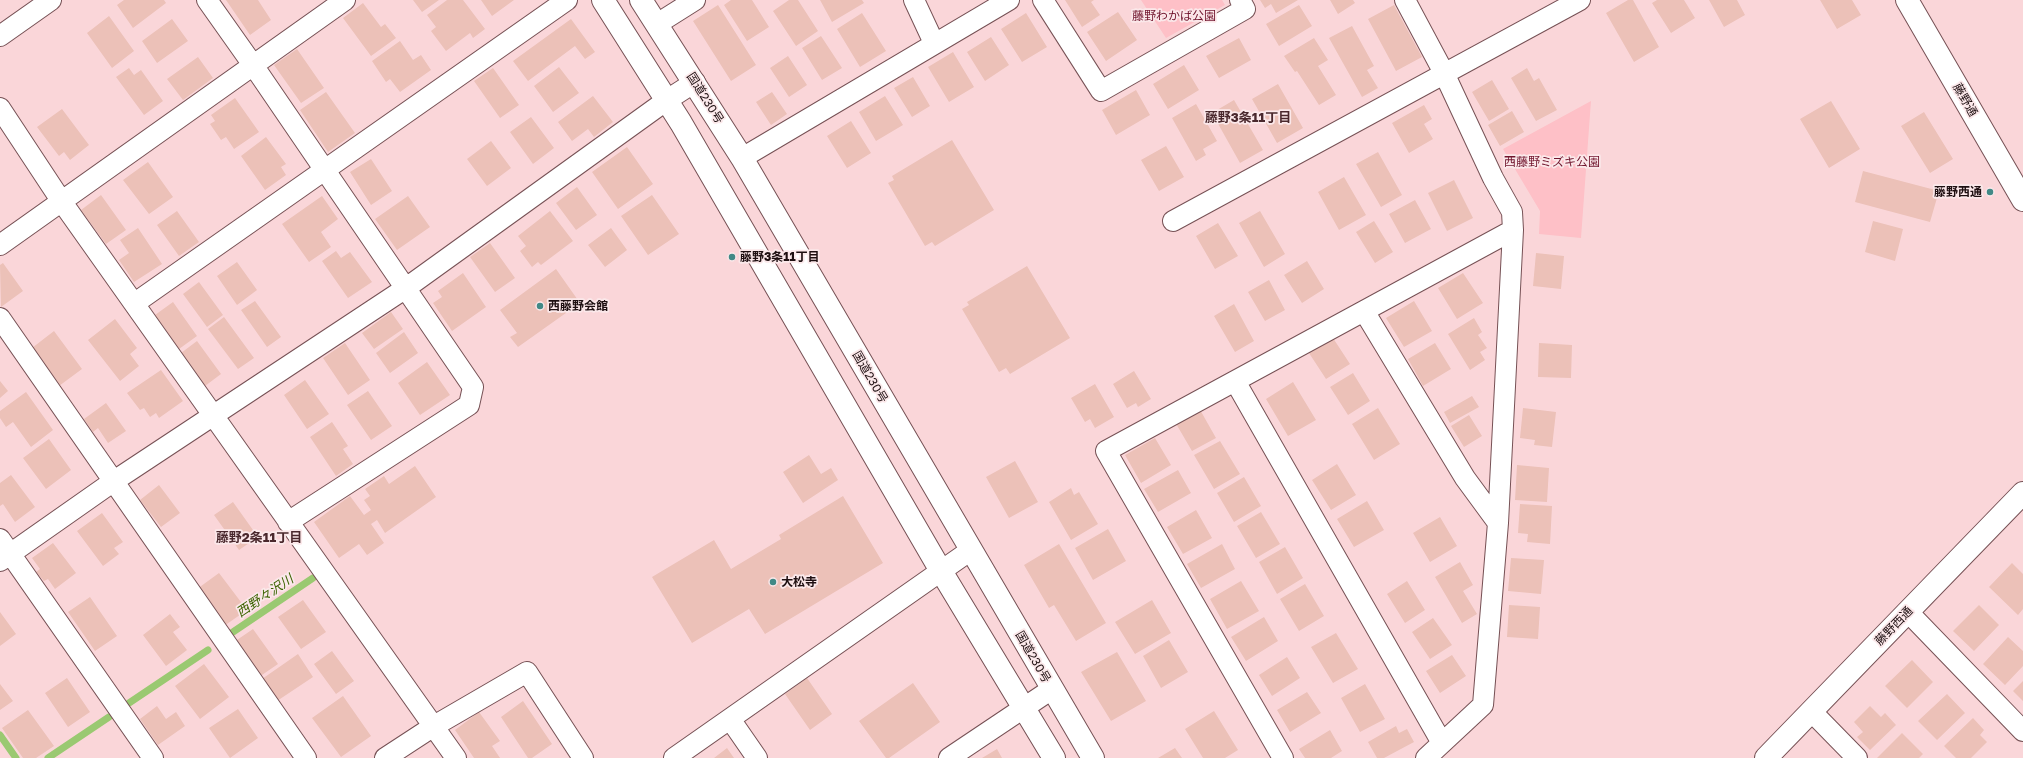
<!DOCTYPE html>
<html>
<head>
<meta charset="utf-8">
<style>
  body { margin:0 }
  canvas { display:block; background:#fad6d9 }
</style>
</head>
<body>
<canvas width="2023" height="758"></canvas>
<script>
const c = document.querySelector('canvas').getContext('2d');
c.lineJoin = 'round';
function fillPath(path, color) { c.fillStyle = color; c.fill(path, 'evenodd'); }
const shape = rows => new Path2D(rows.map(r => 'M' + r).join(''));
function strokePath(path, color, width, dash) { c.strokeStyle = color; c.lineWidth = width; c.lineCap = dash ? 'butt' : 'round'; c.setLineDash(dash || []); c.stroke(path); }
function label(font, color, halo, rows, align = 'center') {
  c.font = font + ' "Golos Text","Noto Sans JP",sans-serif'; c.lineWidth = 3.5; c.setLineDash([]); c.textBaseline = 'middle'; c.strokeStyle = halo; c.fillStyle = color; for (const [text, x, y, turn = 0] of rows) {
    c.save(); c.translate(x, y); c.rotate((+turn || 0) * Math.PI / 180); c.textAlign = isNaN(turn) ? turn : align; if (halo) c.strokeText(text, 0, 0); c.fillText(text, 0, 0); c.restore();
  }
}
fillPath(shape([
  [1141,0,1222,0,1225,5,1166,38],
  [1591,101,1581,238,1539,234,1540,211,1503,149]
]), '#fec0c7');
strokePath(shape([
  [230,634,313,578],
  [129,703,208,650],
  [0,735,16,758],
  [48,758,109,717]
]), '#9ac971', 7);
fillPath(shape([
  [124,0,164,0,166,3,133,28,117,5],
  [226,0,258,0,271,20,250,35],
  [413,0,439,0,422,12],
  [447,0,463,0,485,29,473,38,470,33,446,51,431,31,436,27,427,15],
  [481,0,514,0,492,16],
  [731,0,752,0,769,27,747,41,724,5],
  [789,0,798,0,818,31,796,46,773,11],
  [820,0,862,0,864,3,832,22],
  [1065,0,1094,0,1091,2,1100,15,1082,27],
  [1260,0,1298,0,1276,13,1271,4,1265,8],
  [1330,0,1353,0,1355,3,1338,14],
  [1628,0,1633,0,1659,47,1634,62,1606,13],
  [1657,0,1684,0,1695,18,1671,33,1652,3],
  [1709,0,1737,0,1745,15,1724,27],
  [1820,0,1852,0,1861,15,1837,29],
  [363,3,381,27,385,24,396,38,371,56,343,18],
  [718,5,756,65,731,81,693,21],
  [1299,5,1312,26,1279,46,1266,24],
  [1394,5,1422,57,1396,71,1368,19],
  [1118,12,1137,40,1106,61,1087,32],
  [862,13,886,51,860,67,837,29],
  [1026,13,1047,47,1022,62,1001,29],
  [109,16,134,51,112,68,87,33],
  [172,19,188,41,157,63,142,41],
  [571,19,595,52,585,59,575,46,528,81,513,61],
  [1352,26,1374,66,1367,70,1378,88,1362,97,1329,38],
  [821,36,842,68,822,80,802,48],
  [991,37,1009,65,985,81,967,52],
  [1239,38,1251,60,1219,78,1206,56],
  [1314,38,1328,60,1318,66,1336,95,1319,105,1297,71,1295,72,1284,56],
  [400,41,413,60,421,55,431,70,400,92,390,79,386,82,372,61],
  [297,49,324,88,301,103,274,65],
  [953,52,974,87,949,102,928,67],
  [788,56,807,85,789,97,770,68],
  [198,57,213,78,183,100,167,79],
  [1184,65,1199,90,1168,109,1153,84],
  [559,67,579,93,553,112,534,86],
  [129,68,134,75,141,70,163,101,144,115,116,77],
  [493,68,519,105,500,118,474,81],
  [1527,68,1534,81,1539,78,1557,110,1536,121,1511,78],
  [913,77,930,106,912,117,894,88],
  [1492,80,1509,109,1489,121,1472,92],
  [1278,84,1303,128,1277,143,1252,99],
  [1136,90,1150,115,1116,135,1102,110],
  [326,92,355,133,328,152,300,110],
  [772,92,787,114,771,125,756,102],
  [593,96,613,122,594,137,588,129,572,141,558,122],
  [885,96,903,125,876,141,859,112],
  [235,98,259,132,234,149,226,137,221,140,210,124,215,121,211,115],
  [1234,100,1263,150,1240,163,1212,113],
  [1831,101,1860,149,1829,168,1800,119],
  [1196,104,1217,141,1203,149,1206,155,1196,161,1172,118],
  [1424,105,1432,119,1424,124,1433,139,1409,153,1392,123],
  [62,109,89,145,70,160,64,152,59,156,37,127],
  [1512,111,1524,132,1500,146,1488,125],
  [1924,112,1953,159,1930,173,1901,126],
  [531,117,554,148,533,164,510,132],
  [851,121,871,153,847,168,827,136],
  [266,137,286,164,281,167,286,175,265,190,241,156],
  [952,140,994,210,935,246,932,242,925,246,888,183,894,180,892,176],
  [491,141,511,168,487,186,467,159],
  [1166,146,1184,177,1159,191,1141,160],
  [627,147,653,184,618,209,592,172],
  [1378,152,1402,195,1381,207,1356,164],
  [371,159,392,191,371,205,350,172],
  [148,162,173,197,149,214,123,180],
  [1863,171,1939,191,1930,222,1855,202],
  [1344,177,1366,215,1339,230,1318,192],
  [1454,180,1473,218,1447,231,1428,193],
  [577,187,597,215,576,230,556,203],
  [101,195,126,230,106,244,81,210],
  [652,195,679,234,648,255,621,216],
  [322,196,338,219,321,232,331,247,309,262,282,224],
  [408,196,430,227,397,250,375,219],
  [1415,200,1431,229,1405,243,1389,214],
  [177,211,199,242,179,256,157,225],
  [550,211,573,241,541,265,538,262,532,267,520,251,526,246,518,236],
  [1260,211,1285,254,1264,267,1239,223],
  [1374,221,1393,252,1375,263,1356,232],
  [1873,221,1903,229,1895,261,1865,252],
  [1218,223,1238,256,1215,269,1196,236],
  [138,228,162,264,134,282,119,260,129,253,120,240],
  [611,228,627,250,605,267,588,245],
  [490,243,515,278,495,292,470,257],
  [336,251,341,258,350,252,372,282,348,298,322,261],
  [1536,253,1564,256,1561,289,1533,286],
  [1307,261,1324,289,1302,303,1284,275],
  [237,262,257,290,237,305,217,276],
  [3,263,23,291,1,307,0,265],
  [1027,266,1070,338,1010,374,1006,368,999,372,962,309,969,305,967,302],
  [556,269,580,303,518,347,510,337,517,333,500,310],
  [463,273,486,307,452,331,433,303,442,297,438,291],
  [1463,273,1483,303,1457,319,1438,288],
  [1269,280,1285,310,1265,321,1248,292],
  [199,282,223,315,207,327,183,294],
  [255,301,281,337,267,347,241,310],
  [1414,301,1432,331,1404,347,1386,318],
  [173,302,197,336,179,349,155,315],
  [1234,304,1254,341,1235,352,1214,316],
  [391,312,403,329,374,349,362,333],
  [224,317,254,358,238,369,208,329],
  [1474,318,1482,332,1478,335,1487,348,1480,352,1485,360,1470,370,1448,334],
  [115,319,137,348,130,354,139,366,120,381,88,340],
  [54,331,82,369,59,386,32,348],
  [404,332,418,353,390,373,376,353],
  [1333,338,1350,364,1326,379,1309,353],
  [197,341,221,374,205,386,181,353],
  [345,343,370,380,348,395,323,358],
  [1435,343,1451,369,1423,386,1408,359],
  [1539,343,1572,345,1571,378,1538,377],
  [427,362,450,395,420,415,398,383],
  [161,370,183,401,159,418,156,413,150,417,144,408,140,410,127,393],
  [1134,371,1151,399,1138,407,1136,403,1127,408,1113,384],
  [1353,373,1370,401,1348,415,1330,387],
  [305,380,329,414,307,429,284,395],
  [0,381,8,391,0,398],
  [1293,382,1316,420,1288,436,1266,399],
  [1095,384,1114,417,1095,428,1090,419,1085,422,1071,398],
  [368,391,392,426,371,440,347,405],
  [26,392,53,430,31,447,13,422,6,427,0,418,0,411],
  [1472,396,1479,407,1450,423,1444,412],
  [106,403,126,431,108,443,98,428,93,432,84,419],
  [1199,408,1216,438,1192,451,1175,422],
  [1378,408,1400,444,1374,460,1352,424],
  [1523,408,1556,412,1552,447,1534,445,1535,440,1520,438],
  [1469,415,1482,436,1464,447,1451,426],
  [332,422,348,446,343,449,353,464,336,476,310,437],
  [1155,438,1171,465,1141,483,1125,455],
  [49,439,71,470,46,489,23,458],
  [1220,441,1240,474,1214,489,1194,455],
  [809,455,821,474,831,468,838,480,803,503,783,472],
  [1015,461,1038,502,1009,518,986,477],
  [1337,464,1356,495,1331,510,1312,480],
  [1517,465,1549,468,1547,502,1515,500],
  [415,466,436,497,385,533,377,520,371,524,384,543,367,555,359,544,339,558,314,522,350,496,364,515,371,510,364,500,370,496,365,489,384,476,389,484],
  [1178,470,1191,493,1158,512,1144,489],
  [11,475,35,507,15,522,3,504,0,506,0,483],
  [1244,477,1261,506,1234,522,1217,493],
  [159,485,180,513,161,527,140,500],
  [1071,488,1074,495,1079,492,1098,524,1071,540,1049,502],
  [843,496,883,563,765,634,749,609,692,643,652,577,714,540,731,569,781,539,779,535],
  [1367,501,1384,530,1354,547,1337,519],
  [233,502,258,537,239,550,214,515],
  [1520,504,1552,506,1550,544,1527,542,1528,534,1518,533],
  [1196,510,1212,538,1183,554,1167,527],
  [1261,512,1280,544,1256,558,1237,526],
  [102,513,123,542,114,548,119,554,103,566,77,531],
  [1440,517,1457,546,1430,562,1413,533],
  [1108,529,1126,561,1093,580,1075,548],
  [53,543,76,573,55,589,48,579,44,581,36,572,40,569,32,558],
  [1059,544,1106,623,1076,641,1054,605,1049,608,1024,565],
  [1222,544,1235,569,1201,588,1187,564],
  [1285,547,1303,578,1277,594,1259,562],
  [1511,558,1544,560,1541,594,1508,591],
  [1460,562,1473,585,1463,591,1477,614,1462,623,1435,577],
  [2012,563,2023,574,2023,609,2018,615,1989,587],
  [219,573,247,610,224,626,197,589],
  [1241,581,1259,611,1227,629,1210,599],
  [1407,581,1425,610,1405,623,1387,594],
  [1305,584,1324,616,1299,631,1280,599],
  [90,597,117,636,95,651,68,612],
  [303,600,326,632,301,649,278,617],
  [1152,600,1171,633,1135,654,1115,622],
  [1509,605,1540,607,1538,639,1507,637],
  [1979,605,1999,625,1974,651,1953,631],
  [0,612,16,634,0,646],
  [170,614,180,627,173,632,187,650,166,666,143,635],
  [1264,617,1278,641,1246,661,1231,637],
  [1433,618,1452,645,1430,659,1412,632],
  [253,629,278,664,259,677,234,642],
  [1336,633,1358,669,1333,683,1311,647],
  [2008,637,2023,651,2023,666,2005,685,1983,664],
  [1169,640,1188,672,1161,688,1143,656],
  [332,651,354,681,336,694,314,664],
  [1117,652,1146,701,1111,721,1081,672],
  [298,654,313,677,277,701,262,679],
  [1452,655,1466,676,1440,693,1426,671],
  [1287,657,1300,678,1272,696,1259,675],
  [1912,660,1933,682,1907,708,1885,686],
  [204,664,229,697,200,719,175,686],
  [67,678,90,712,68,727,45,693],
  [807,678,832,714,810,730,785,694],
  [2023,681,2023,701,2013,691],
  [913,683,940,722,889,758,886,758,859,721],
  [0,684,13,701,0,710],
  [1365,684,1385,719,1360,732,1341,698],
  [1307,692,1321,713,1290,732,1277,710],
  [1947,694,1965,713,1937,740,1918,721],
  [343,696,371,736,341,757,312,718],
  [523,701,552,744,532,758,528,758,501,717],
  [157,706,166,719,176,712,185,726,158,745,140,719],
  [1870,706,1881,717,1885,713,1896,725,1870,750,1857,737,1863,732,1854,722],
  [238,709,258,738,230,758,209,728],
  [28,710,54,746,36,758,23,758,2,728],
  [1214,711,1238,750,1225,758,1203,758,1185,729],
  [479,712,500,741,492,746,500,758,474,758,455,730],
  [1973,718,1984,730,1980,735,1987,742,1971,758,1956,758,1944,746],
  [1396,726,1399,733,1407,729,1414,742,1384,758,1377,758,1368,742],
  [1330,730,1342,751,1331,758,1305,758,1299,749],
  [1902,733,1923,754,1919,758,1877,758],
  [727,748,734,758,714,758],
  [1175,748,1182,758,1158,758],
  [997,749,1002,758,982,758]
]), '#ecc1b8');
const street = shape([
  [207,0,253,65,473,387,469,405,288,522],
  [914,0,934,43],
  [1043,0,1101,91,1245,9,1240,0],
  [1405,0,1444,73,1493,178,1512,212,1513,230,1498,523,1483,705,1426,758],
  [657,24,695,0],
  [0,36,51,0],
  [0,108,62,202,456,758],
  [742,158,1009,0],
  [1173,221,1580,0],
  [0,245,345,0],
  [135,303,567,0],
  [1364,311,1465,478,1498,523],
  [0,318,306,758],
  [1235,381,1442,743],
  [0,539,153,758],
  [0,561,114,481,406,288,667,100,695,82],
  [1908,612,2023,731],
  [1811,711,1857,758],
  [730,719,757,758],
  [385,758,434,726,527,672,583,758],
  [674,758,971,550],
  [949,758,1052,689],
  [1283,758,1106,451,1513,230]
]);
const secondary = shape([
  [1907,0,2023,200],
  [1766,758,2023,493]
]);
const highway = shape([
  [603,0,681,123,941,571,1054,758],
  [641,0,742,158,1093,758]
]);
strokePath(street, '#765155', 22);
strokePath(secondary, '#765155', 24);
strokePath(highway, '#765155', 24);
strokePath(street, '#fff', 20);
strokePath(secondary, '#fff', 22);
strokePath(highway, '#fff', 22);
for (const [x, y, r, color] of [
  [1990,192,4,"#418986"],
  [732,257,4,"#418986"],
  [540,306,4,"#418986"],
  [773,582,4,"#418986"]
]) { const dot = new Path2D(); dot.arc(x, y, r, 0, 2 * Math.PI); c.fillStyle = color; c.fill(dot); strokePath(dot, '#fbe8ea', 1.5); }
label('12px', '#71152d', '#fbe8ea', [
  ["藤野わかば公園",1174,16],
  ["西藤野ミズキ公園",1552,162]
]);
label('12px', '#1e0f11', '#fbe8ea', [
  ["国道230号",705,98,58],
  ["藤野通",1965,100,60],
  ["国道230号",870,377,60],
  ["藤野西通",1894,626,-46],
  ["国道230号",1033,657,60]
]);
label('bold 12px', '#1e0f11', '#fbe8ea', [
  ["藤野西通",1982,192,"right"],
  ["藤野3条11丁目",740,257],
  ["西藤野会館",548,306],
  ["大松寺",781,582]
], 'left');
label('bold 13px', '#4a282d', '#fbe8ea', [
  ["藤野3条11丁目",1248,118],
  ["藤野2条11丁目",259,538]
]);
label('italic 13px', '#3b6300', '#fbe8ea', [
  ["西野々沢川",265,596,-34]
]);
</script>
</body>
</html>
